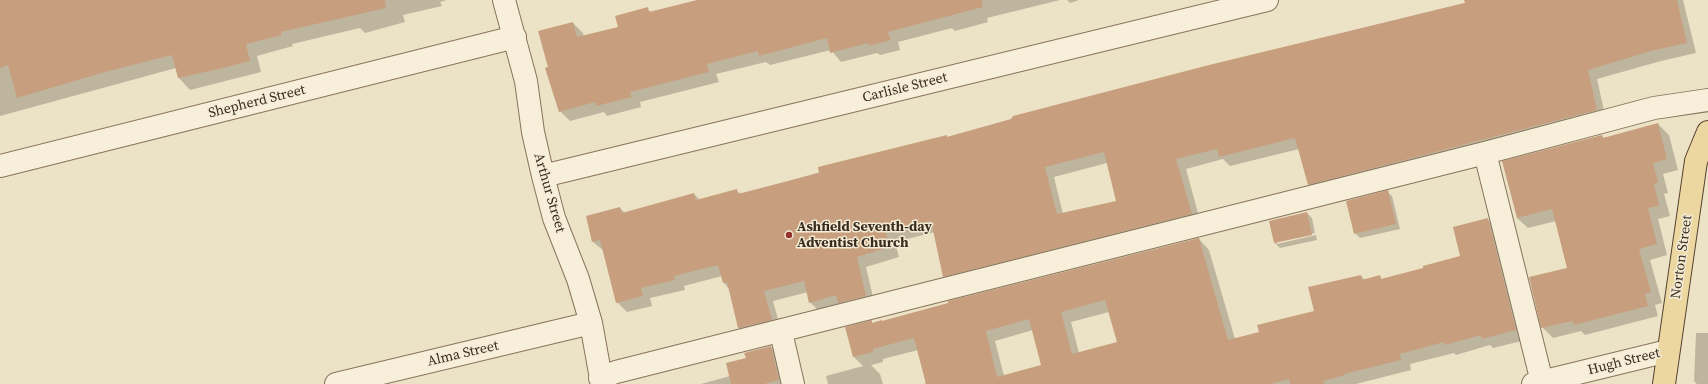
<!DOCTYPE html>
<html>
<head>
<meta charset="utf-8">
<style>
  body { margin:0 }
  canvas { display:block; background:#ece2c6 }
</style>
</head>
<body>
<canvas width="1708" height="384"></canvas>
<script>
const c = document.querySelector('canvas').getContext('2d');
c.lineJoin = 'round';
function fillPath(path, color) { c.fillStyle = color; c.fill(path, 'evenodd'); }
const shape = rows => new Path2D(rows.map(r => 'M' + r).join(''));
function strokePath(path, color, width, dash) { c.strokeStyle = color; c.lineWidth = width; c.lineCap = dash ? 'butt' : 'round'; c.setLineDash(dash || []); c.stroke(path); }
function label(font, color, halo, rows, align = 'center') {
  c.font = font + ' "Source Serif 4",serif'; c.lineWidth = 3; c.setLineDash([]); c.textBaseline = 'middle'; c.strokeStyle = halo; c.fillStyle = color; for (const [text, x, y, turn = 0] of rows) {
    c.save(); c.translate(x, y); c.rotate((+turn || 0) * Math.PI / 180); c.textAlign = isNaN(turn) ? turn : align; if (halo) c.strokeText(text, 0, 0); c.fillText(text, 0, 0); c.restore();
  }
}
fillPath(shape([
  [0,0,447,0,440,2,442,6,403,15,405,22,365,33,360,28,292,44,293,46,257,56,261,72,190,90,179,78,176,68,0,116],
  [705,0,1060,0,987,18,988,22,955,31,952,28,898,42,900,50,880,55,877,53,841,62,831,50,770,65,766,62,716,74,719,82,640,102,641,107,607,116,604,112,570,121,560,111,549,68,573,23,583,33,584,37,619,28,647,9,651,12],
  [1067,0,1079,0,1070,3],
  [1476,0,1683,0,1696,53,1661,61,1597,79,1606,120,1319,194,1309,184,1299,149,1230,166,1223,159,1186,169,1201,224,953,286,944,276,935,232,895,242,899,257,866,267,875,306,820,312,810,302,808,292,773,301,781,330,749,338,739,328,729,289,724,283,722,276,684,286,685,290,650,298,652,306,627,312,617,302,604,251,593,242,620,208,625,213,694,194,700,200,737,191,741,194,1158,79],
  [1107,163,1117,202,1063,214,1054,177],
  [1658,124,1669,135,1678,170,1663,174,1668,193,1664,194,1670,216,1658,219,1667,255,1650,260,1662,303,1655,305,1658,316,1585,335,1581,331,1553,338,1542,327,1568,269,1556,221,1528,228,1517,218,1602,136,1604,138],
  [1387,192,1392,196,1400,229,1360,238,1355,233],
  [1307,213,1312,218,1315,233,1277,242,1277,244,1316,235,1317,240,1280,248,1275,243,1270,222],
  [1488,220,1499,230,1526,340,1493,348,1490,345,1456,355,1454,353,1410,364,1411,370,1356,384,924,384,926,383,918,350,883,359,883,362,871,365,880,374,883,384,828,384,826,376,863,366,854,357,871,322,873,323,882,322,1199,239,1209,250,1235,339,1260,333,1315,312,1361,276,1365,280,1379,276,1383,280,1425,269,1462,256],
  [1109,312,1118,343,1079,353,1071,322],
  [1033,330,1043,366,1004,376,995,341],
  [1696,333,1708,333,1708,384,1697,384,1694,381],
  [771,347,784,359,789,384,701,384,730,376,747,359]
]), '#0003');
fillPath(shape([
  [0,0,385,0,386,8,281,32,282,35,246,44,250,61,223,68,178,78,172,55,105,72,17,98,8,65,0,68],
  [697,0,982,0,983,7,888,32,891,40,869,46,868,43,830,53,827,38,759,56,758,51,707,64,709,72,630,92,632,97,596,106,595,102,559,112,545,68,548,67,538,31,573,22,577,37,618,27,615,16,648,7,649,12],
  [1464,0,1677,0,1687,43,1651,51,1588,70,1597,110,1308,185,1295,138,1219,157,1217,149,1176,159,1192,214,943,277,931,221,886,233,889,247,857,257,866,296,838,303,836,295,809,303,804,281,764,291,772,320,738,328,727,282,723,283,718,265,674,276,675,280,641,288,643,296,616,303,600,240,592,242,586,216,620,207,622,213,694,193,696,200,737,189,738,194,819,173,818,167,947,135,947,137,1011,119,1013,116,1209,65,1465,3],
  [1104,152,1116,201,1057,214,1045,167],
  [1658,123,1667,159,1653,163,1658,182,1654,184,1659,206,1648,208,1657,244,1639,249,1651,292,1645,294,1648,306,1574,325,1573,321,1541,328,1529,277,1567,268,1552,209,1517,218,1502,161,1602,135,1603,138],
  [1388,190,1396,224,1354,234,1346,201],
  [1307,212,1312,235,1274,243,1269,221],
  [1488,218,1516,330,1482,339,1481,335,1445,345,1444,342,1400,354,1401,360,1344,374,1345,375,1323,381,1324,384,1290,384,1289,379,1271,384,926,384,914,338,873,349,873,352,853,357,845,327,872,320,872,323,882,320,882,321,948,303,948,301,1199,238,1228,340,1259,332,1257,325,1314,311,1308,287,1361,275,1362,280,1380,275,1381,279,1423,268,1423,266,1460,256,1453,227],
  [1105,300,1117,342,1072,354,1061,312],
  [1029,319,1041,365,997,377,986,331],
  [771,346,779,380,764,384,731,384,726,363,746,358,744,353]
]), '#c89f7e');
const minor = shape([
  [504,0,526,81,533,132,543,176,554,218,578,279,591,323,602,384],
  [1485,153,1542,382],
  [0,166,515,37],
  [543,176,1267,0],
  [781,332,793,384],
  [600,378,616,372,1485,153,1654,108,1708,100],
  [336,384,591,323],
  [1533,384,1668,351]
]);
const major = shape([
  [1664,384,1696,161,1708,132]
]);
strokePath(minor, '#87745c', 24);
strokePath(major, '#554230', 24);
strokePath(minor, '#f7efd9', 22);
strokePath(major, '#edd7a0', 22);
for (const [x, y, r, color] of [
  [789,235,4,"#93322f"]
]) { const dot = new Path2D(); dot.arc(x, y, r, 0, 2 * Math.PI); c.fillStyle = color; c.fill(dot); strokePath(dot, '#f4ecd5', 1.5); }
label('14px', '#382c20', '#f4ecd5', [
  ["Carlisle Street",905,88,-14],
  ["Shepherd Street",257,102,-14],
  ["Arthur Street",549,193,74],
  ["Norton Street",1682,257,-82],
  ["Alma Street",463,354,-13],
  ["Hugh Street",1624,362,-14]
]);
label('bold 14px', '#382c20', '#f4ecd5', [
  ["Ashfield Seventh-day",797,227],
  ["Adventist Church",797,243]
], 'left');
</script>
</body>
</html>
